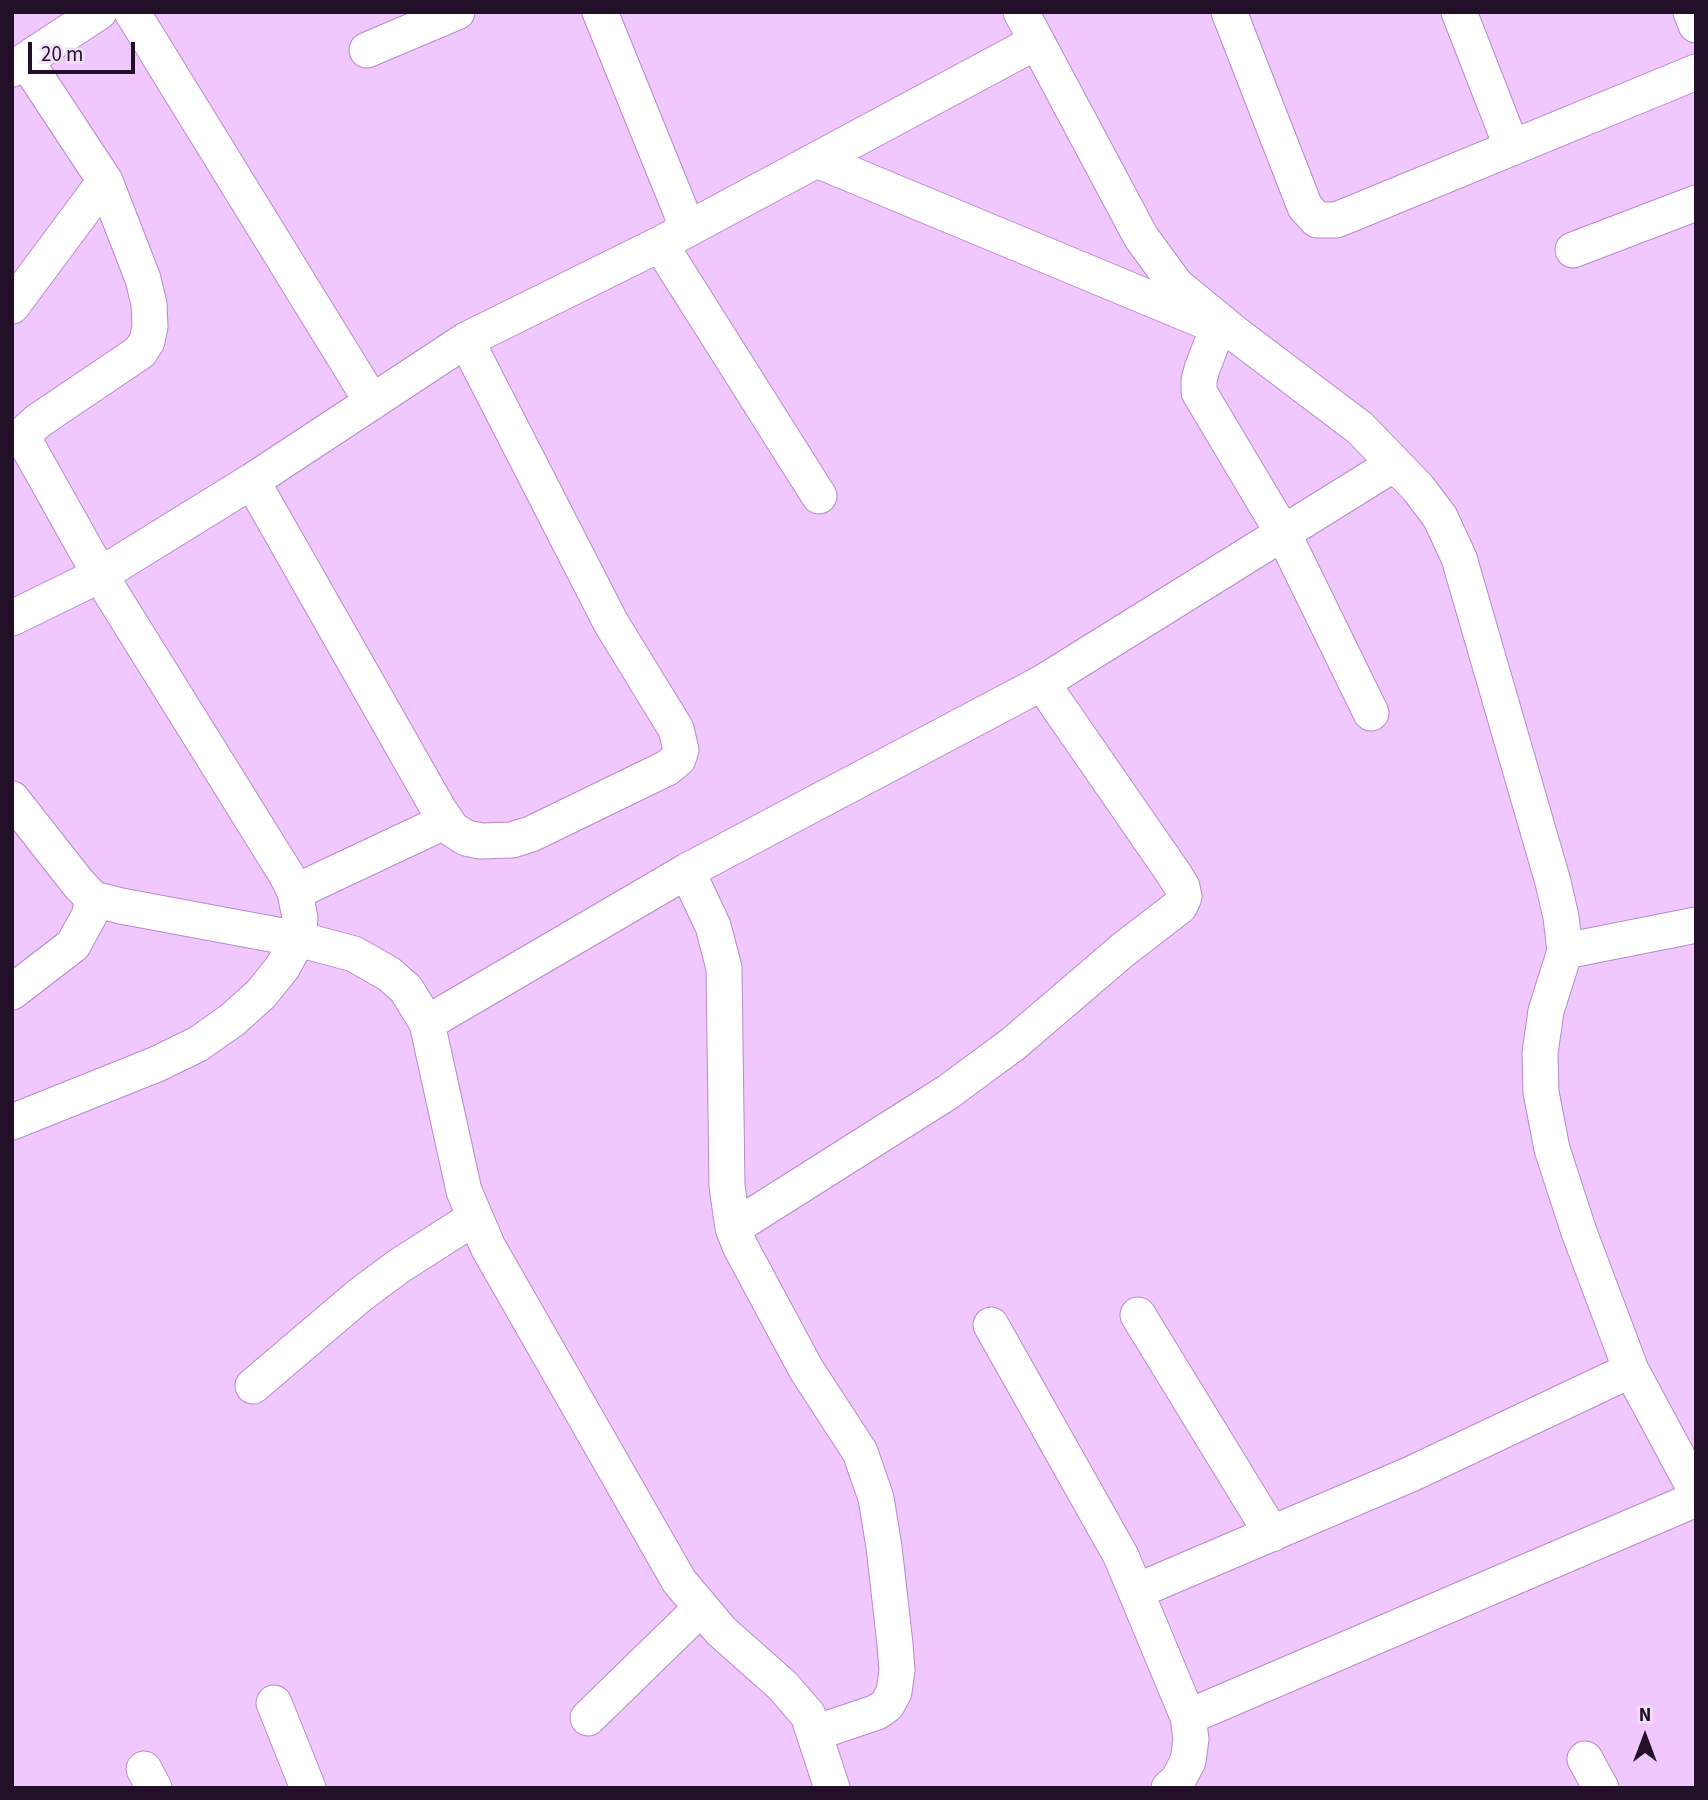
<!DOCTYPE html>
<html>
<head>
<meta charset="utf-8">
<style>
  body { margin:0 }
  #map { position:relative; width:1708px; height:1800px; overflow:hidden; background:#f0c8ff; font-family:"Source Sans 3",sans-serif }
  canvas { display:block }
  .frame { position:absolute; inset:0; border:14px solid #221029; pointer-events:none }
  .north { position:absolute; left:1610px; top:1702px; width:70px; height:70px; -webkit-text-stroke:5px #f2defa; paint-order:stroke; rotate:0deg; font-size:19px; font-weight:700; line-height:28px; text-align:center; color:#221029 }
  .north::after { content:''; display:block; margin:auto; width:24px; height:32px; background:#221029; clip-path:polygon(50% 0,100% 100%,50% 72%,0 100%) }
  .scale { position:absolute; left:28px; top:42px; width:107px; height:32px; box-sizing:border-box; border:4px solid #221029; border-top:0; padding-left:9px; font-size:21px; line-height:24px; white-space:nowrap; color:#221029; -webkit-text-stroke:5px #f2defa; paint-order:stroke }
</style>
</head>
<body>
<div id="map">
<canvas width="1708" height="1800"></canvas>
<div class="frame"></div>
<div class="north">N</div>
<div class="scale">20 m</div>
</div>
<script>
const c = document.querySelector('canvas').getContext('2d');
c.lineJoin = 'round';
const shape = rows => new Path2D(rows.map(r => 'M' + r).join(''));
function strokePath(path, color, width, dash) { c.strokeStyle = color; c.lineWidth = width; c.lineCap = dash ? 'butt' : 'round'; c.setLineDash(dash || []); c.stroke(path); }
const street = shape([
  [132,12,372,402],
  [600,12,688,229],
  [1021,12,1141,237,1176,285,1237,335,1360,428,1418,488,1440,517,1459,558,1553,882,1561,917,1565,951,1546,1011,1540,1053,1541,1092,1552,1149,1579,1232,1631,1370,1696,1491],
  [1229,12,1305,207,1317,220,1336,220,1356,212,1696,72],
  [1459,12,1512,148],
  [1691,12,1696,25],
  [367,50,457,12],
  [12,69,99,12],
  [817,160,1202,320],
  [660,244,819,496],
  [1573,250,1696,203],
  [12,306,105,181],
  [1218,327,1202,369,1199,380,1199,392,1283,533,1371,713],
  [252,481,439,810,452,829,466,838,481,841,512,840,531,834,667,768,678,759,681,750,676,729,611,623,466,340],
  [12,618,100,575,252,481,466,340,660,244,1036,42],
  [12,799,78,883,93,899,121,906,298,939,354,954,389,974,406,989,427,1023,687,871,1042,683,1394,464],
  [687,871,713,926,724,968,727,1186,733,1228,740,1246,806,1369,860,1452,876,1498,884,1547,895,1644,897,1670,894,1692,887,1705,877,1712,815,1733],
  [295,892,446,821],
  [1565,951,1696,925],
  [12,992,73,945,89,916,93,899],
  [427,1023,464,1191,488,1247,679,1581,721,1631,783,1686,808,1715,832,1788],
  [12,1122,157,1064,198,1044,232,1020,261,994,282,968,298,939,300,918,295,892,286,874,100,575,26,443,28,430,38,421,140,352,147,341,150,326,149,304,143,279,105,181,26,61],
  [733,1228,948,1092,979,1069,1013,1044,1124,949,1180,906,1184,897,1182,887,1174,874,1042,683],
  [1138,1315,1272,1534],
  [991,1325,1121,1556,1188,1717],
  [253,1386,360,1295,399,1266,474,1218],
  [1137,1591,1411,1474,1631,1370],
  [274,1703,308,1788],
  [588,1718,701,1608],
  [1585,1759,1601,1788],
  [144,1769,154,1788],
  [1169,1788,1178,1780,1188,1761,1191,1739,1188,1717,1696,1499]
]);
strokePath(street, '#b889c9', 37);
strokePath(street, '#fff', 35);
</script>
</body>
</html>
